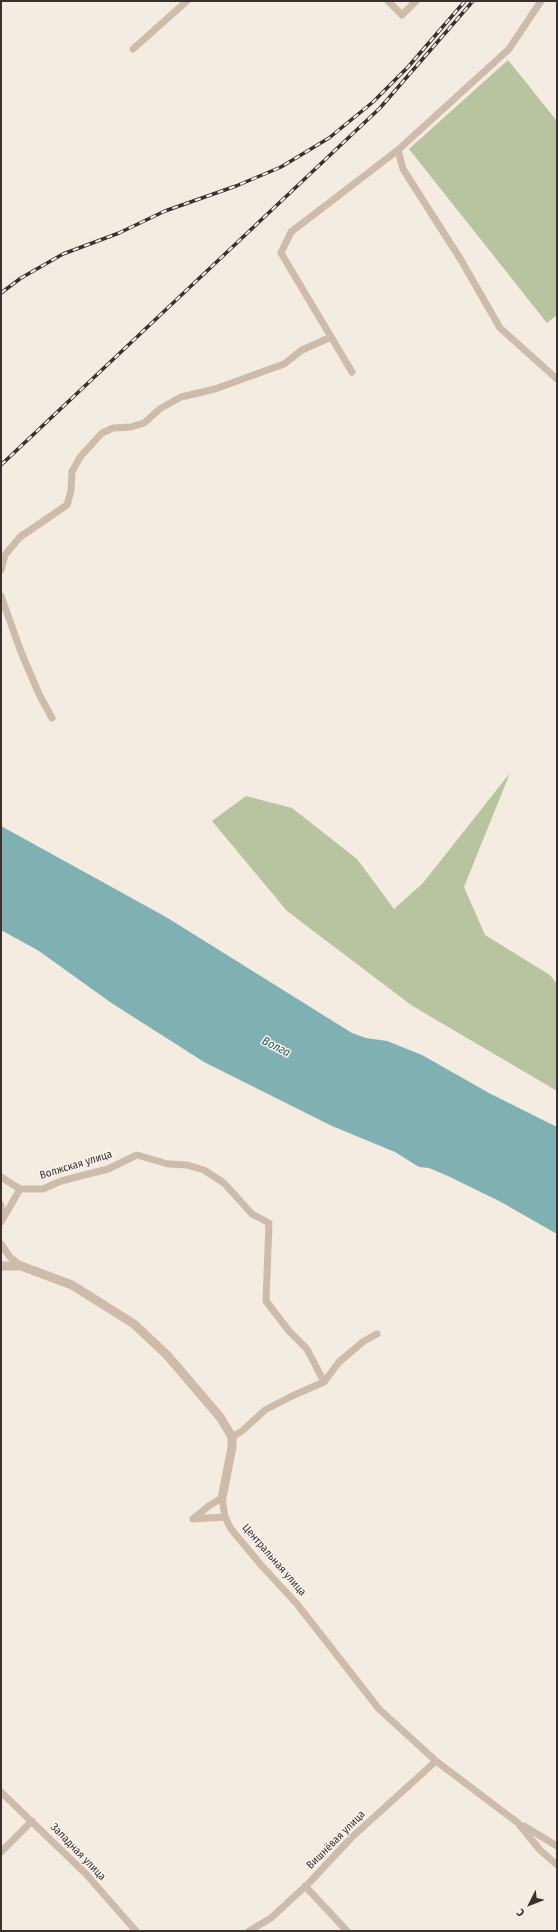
<!DOCTYPE html>
<html>
<head>
<meta charset="utf-8">
<style>
  body { margin:0 }
  #map { position:relative; width:558px; height:1932px; overflow:hidden; background:#f4ebe1; font-family:"Fira Sans Condensed",sans-serif }
  canvas { display:block }
  .frame { position:absolute; inset:0; border:2px solid #3b302b; pointer-events:none }
  .north { position:absolute; left:510px; top:1884px; width:40px; height:40px; -webkit-text-stroke:3px #fbf5ee; paint-order:stroke; rotate:228deg; font-size:11px; font-weight:700; line-height:16px; text-align:center; color:#3b302b }
  .north::after { content:''; display:block; margin:auto; width:14px; height:18px; background:#3b302b; clip-path:polygon(50% 0,100% 100%,50% 72%,0 100%) }
</style>
</head>
<body>
<div id="map">
<canvas width="558" height="1932"></canvas>
<div class="frame"></div>
<div class="north">С</div>
</div>
<script>
const c = document.querySelector('canvas').getContext('2d');
c.lineJoin = 'round';
function fillPath(path, color) { c.fillStyle = color; c.fill(path, 'evenodd'); }
const shape = rows => new Path2D(rows.map(r => 'M' + r).join(''));
function strokePath(path, color, width, dash) { c.strokeStyle = color; c.lineWidth = width; c.lineCap = dash ? 'butt' : 'round'; c.setLineDash(dash || []); c.stroke(path); }
function label(font, color, halo, rows, align = 'center') {
  c.font = font + ' "Fira Sans Condensed",sans-serif'; c.lineWidth = 3; c.setLineDash([]); c.textBaseline = 'middle'; c.strokeStyle = halo; c.fillStyle = color; for (const [text, x, y, turn = 0] of rows) {
    c.save(); c.translate(x, y); c.rotate((+turn || 0) * Math.PI / 180); c.textAlign = isNaN(turn) ? turn : align; if (halo) c.strokeText(text, 0, 0); c.fillText(text, 0, 0); c.restore();
  }
}
fillPath(shape([
  [508,60,557,121,557,315,547,323,409,149],
  [510,773,464,887,485,935,550,975,557,984,557,1091,411,1005,287,911,212,821,246,796,292,808,357,859,394,909,423,883]
]), '#b8c4a0');
fillPath(shape([
  [1,826,166,917,352,1033,366,1038,387,1041,422,1055,489,1093,557,1127,557,1234,501,1202,448,1176,429,1168,419,1167,395,1152,332,1126,204,1062,110,1002,39,951,1,930]
]), '#7fb0b2');
strokePath(shape([
  [388,1,402,15,416,1],
  [133,49,187,1],
  [398,150,403,169,461,260,500,328,557,379],
  [352,372,281,253,291,232,398,150,509,49,541,1],
  [1,570,5,555,20,537,67,505,71,491,72,472,80,457,102,433,113,428,131,427,144,423,161,408,181,397,215,389,284,364,302,350,331,337],
  [1,596,21,652,39,694,52,718],
  [1,1177,20,1189],
  [20,1189,43,1189,61,1181,108,1169,137,1155,168,1164,187,1165,204,1170,224,1183,252,1214,269,1223,266,1301,289,1331,307,1349,324,1382],
  [1,1205,2,1218],
  [1,1222,20,1189],
  [1,1244,10,1257,21,1266],
  [232,1437,242,1431,265,1410,292,1396,324,1382,339,1362,364,1341,377,1334],
  [193,1519,210,1505,222,1498,225,1517,231,1529,261,1565,297,1604,379,1709,436,1761,518,1823,540,1850,557,1865],
  [193,1519,225,1517],
  [1,1792,86,1874,136,1931],
  [524,1826,557,1846],
  [1,1852,32,1821],
  [305,1886,347,1931],
  [249,1931,271,1918,309,1883,351,1838,436,1761]
]), '#cdbbac', 7);
strokePath(shape([
  [1,1266,21,1266,72,1285,134,1324,167,1355,220,1417,232,1437,232,1447,222,1498]
]), '#cdbbac', 9);
const rail = shape([
  [1,293,21,278,63,254,119,233,165,211,236,186,281,167,329,138,373,102,408,67,465,1],
  [1,465,380,108,473,1]
]);
strokePath(rail, '#3b302b', 3.5);
strokePath(rail, '#fbf5ee', 2, [6]);
label('11px', '#3b302b', '#fbf5ee', [
  ["Волжская улица",76,1165,-17],
  ["Центральная улица",274,1560,49],
  ["Вишнёвая улица",336,1840,-45],
  ["Западная улица",78,1852,46]
]);
label('italic 12px', '#1f5a5e', '#fbf5ee', [
  ["Волга",276,1047,27]
]);
</script>
</body>
</html>
